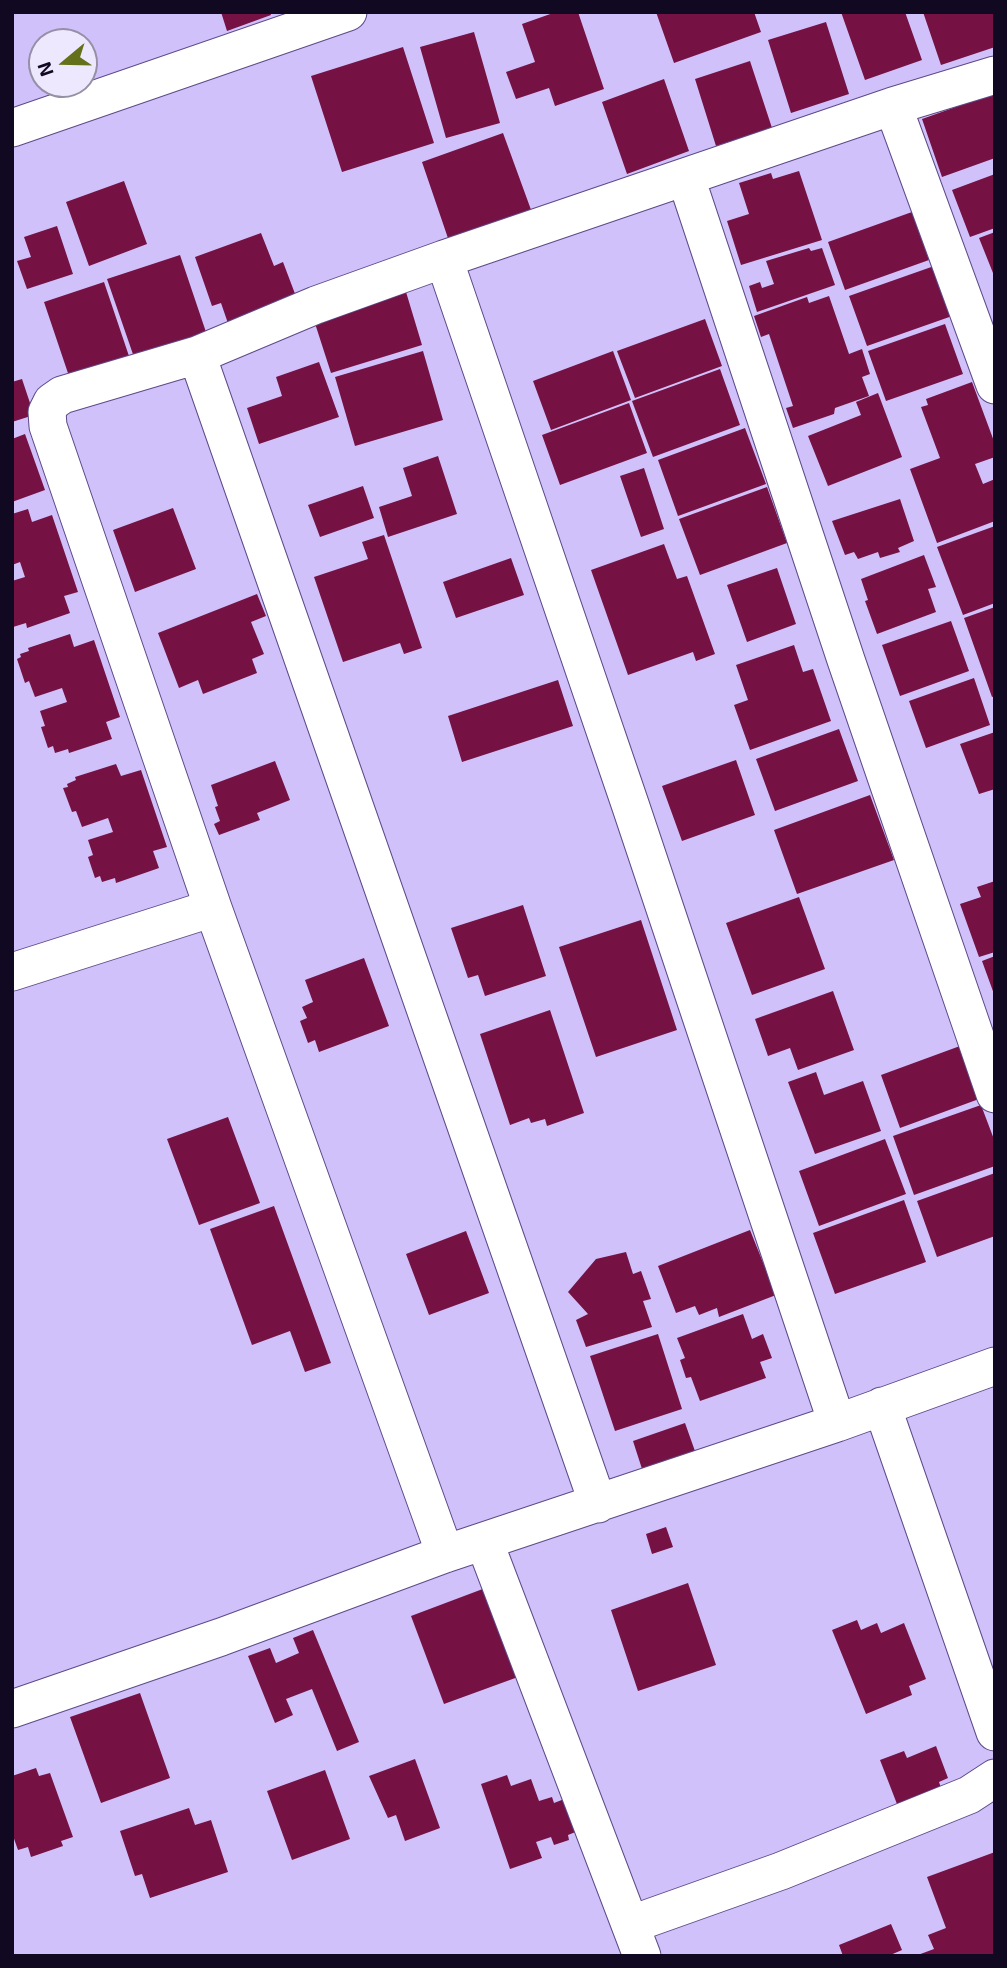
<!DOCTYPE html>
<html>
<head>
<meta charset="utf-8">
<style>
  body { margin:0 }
  #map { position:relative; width:1007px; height:1968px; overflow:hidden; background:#d0c1fa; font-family:"Exo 2",sans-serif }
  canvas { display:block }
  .frame { position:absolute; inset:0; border:14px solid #110921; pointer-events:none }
  .north { position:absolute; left:28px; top:28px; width:70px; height:70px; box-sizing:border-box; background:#eee8fe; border:2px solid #968fa6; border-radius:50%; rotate:251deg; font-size:19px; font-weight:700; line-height:28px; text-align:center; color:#110921 }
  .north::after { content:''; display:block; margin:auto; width:24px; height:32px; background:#65701a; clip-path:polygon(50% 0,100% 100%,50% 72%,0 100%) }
</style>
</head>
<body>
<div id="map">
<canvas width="1007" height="1968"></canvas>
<div class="frame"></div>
<div class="north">N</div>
</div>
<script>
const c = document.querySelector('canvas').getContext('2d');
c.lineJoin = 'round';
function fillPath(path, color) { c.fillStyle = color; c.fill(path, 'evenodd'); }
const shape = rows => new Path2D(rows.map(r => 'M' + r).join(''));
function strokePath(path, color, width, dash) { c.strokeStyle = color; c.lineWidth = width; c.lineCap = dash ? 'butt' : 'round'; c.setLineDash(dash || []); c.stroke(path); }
fillPath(shape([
  [221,12,270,12,271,15,227,31],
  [556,12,578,12,604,89,555,106,549,88,516,99,506,72,535,62,522,24],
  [656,12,754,12,761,32,674,63],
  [841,12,905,12,922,60,865,80],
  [923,12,995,12,995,47,941,65],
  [826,22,849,94,791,113,768,40],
  [474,32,500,123,446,138,420,47],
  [403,47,434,143,342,172,311,76],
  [750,61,772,128,716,146,695,79],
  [664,79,689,151,627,174,602,102],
  [995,93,995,158,942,177,922,119],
  [503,133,534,218,451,247,422,162],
  [799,171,822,240,741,265,727,221,749,214,739,183,771,173,773,179],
  [995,174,995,228,970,237,952,190],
  [124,181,147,244,89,266,66,202],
  [912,212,929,260,845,290,828,242],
  [57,226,73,274,27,289,17,261,31,257,24,237],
  [995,232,995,278,979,238],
  [261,233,274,266,283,262,300,307,231,332,221,303,212,306,195,257],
  [809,248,811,251,822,248,835,285,757,312,749,286,760,282,762,288,774,284,766,261],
  [180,255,208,338,136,363,107,279],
  [937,265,955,315,867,346,849,296],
  [104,282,133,368,73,388,44,302],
  [403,282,422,345,331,373,311,311],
  [829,296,849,354,862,349,870,374,862,377,869,396,835,408,834,414,793,428,786,408,793,406,769,334,761,337,754,316,807,297,809,303],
  [705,319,722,366,635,398,617,351],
  [945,324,963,374,886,401,868,351],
  [423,351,443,420,355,446,335,377],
  [613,351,631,400,551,430,533,381],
  [319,362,339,417,259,444,247,408,282,396,276,377],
  [720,369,740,425,653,457,632,401],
  [22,379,34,415,12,422,12,382],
  [972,382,995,444,995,457,975,464,983,484,995,479,995,521,937,543,910,469,940,458,921,407,928,405,926,399],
  [878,393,902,457,828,486,808,436,861,415,856,402],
  [629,403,647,453,560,485,542,435],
  [745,428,766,484,678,516,658,460],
  [25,434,45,490,12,502,12,439],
  [438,456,457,514,388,537,379,507,412,496,403,468],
  [644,468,664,529,641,537,620,476],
  [363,486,374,518,320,537,308,505],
  [767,487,787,543,700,575,679,519],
  [900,499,914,541,898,548,900,552,880,558,878,552,858,559,854,552,845,555,832,521],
  [173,508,196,569,135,592,113,530],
  [28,509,32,522,52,515,78,592,64,596,70,613,27,628,26,623,13,627,12,581,25,577,20,562,12,565,12,514],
  [995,526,995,603,963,615,937,547],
  [384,535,422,648,404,654,400,643,343,662,314,577,368,559,362,542],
  [664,544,677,579,687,576,715,654,696,661,693,652,628,675,591,570],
  [924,555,936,587,928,589,936,612,877,634,865,601,868,600,861,579],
  [511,558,524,595,456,618,443,582],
  [777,568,796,624,747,642,727,585],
  [257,594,266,616,251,622,264,654,252,659,257,673,203,694,198,680,179,688,158,633],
  [995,607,995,696,992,697,964,618],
  [951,621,969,671,900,696,882,645],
  [70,634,74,647,94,640,120,717,106,722,112,739,69,753,68,749,55,753,53,746,48,748,41,727,45,726,40,711,67,702,62,688,35,697,29,681,25,683,17,659,21,657,20,654,29,651,28,648],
  [794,645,803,672,813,669,831,721,750,750,734,705,748,700,736,665],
  [974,678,990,725,926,748,909,701],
  [558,680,573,726,462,762,448,716],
  [839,729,858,781,775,811,756,759],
  [995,732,995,789,979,794,960,744],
  [736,760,755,815,682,841,662,786],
  [275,761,290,800,257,813,260,820,219,835,214,824,220,821,215,807,218,806,211,785],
  [116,764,121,776,141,770,167,847,153,851,159,868,116,883,115,878,102,882,100,876,95,878,88,857,93,855,88,840,113,832,108,818,82,827,76,811,72,812,63,788,68,787,67,784,76,780,75,777],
  [870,795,894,860,797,894,774,830],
  [995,881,995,952,979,957,960,904,981,897,977,887],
  [799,897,825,969,752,995,726,923],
  [523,905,546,976,485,996,478,975,468,978,451,928],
  [641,920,677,1030,596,1057,559,947],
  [995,956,995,994,994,994,982,961],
  [364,958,389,1026,319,1052,315,1040,308,1043,300,1021,307,1018,302,1007,313,1002,305,980],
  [833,991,854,1050,798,1070,790,1048,768,1056,755,1019],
  [550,1010,584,1113,547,1126,545,1119,531,1123,529,1118,510,1125,480,1034],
  [960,1046,979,1099,900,1128,881,1075],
  [816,1072,824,1095,863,1081,881,1131,815,1154,788,1082],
  [981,1105,995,1142,995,1166,914,1195,893,1136],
  [228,1117,260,1203,199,1225,167,1139],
  [885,1139,906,1194,819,1226,799,1171],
  [995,1173,995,1236,937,1257,917,1201],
  [904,1200,926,1262,835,1294,813,1233],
  [274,1206,331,1363,305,1372,290,1331,252,1345,210,1229],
  [750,1230,776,1295,719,1317,717,1308,699,1315,695,1306,676,1313,658,1266],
  [466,1231,489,1293,429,1315,406,1254],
  [626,1252,633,1274,641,1271,651,1299,643,1301,652,1327,586,1347,576,1320,588,1314,568,1292,596,1259],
  [743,1314,752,1339,763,1334,772,1358,760,1362,766,1378,700,1401,691,1377,686,1378,680,1360,685,1358,677,1338],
  [658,1334,682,1409,615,1431,590,1356],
  [685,1423,696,1454,643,1472,633,1441],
  [666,1527,673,1547,652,1554,646,1534],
  [688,1583,716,1665,638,1691,611,1610],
  [496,1584,529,1673,444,1704,411,1616],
  [857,1620,861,1630,877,1623,881,1633,904,1623,926,1679,909,1686,912,1695,866,1714,832,1630],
  [313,1630,359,1742,337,1751,312,1689,286,1699,293,1715,275,1723,248,1656,270,1648,276,1663,299,1653,293,1638],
  [140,1693,170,1778,101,1803,70,1717],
  [936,1746,948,1778,939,1782,945,1800,902,1817,880,1760,904,1751,907,1758],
  [415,1759,440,1828,405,1841,396,1815,388,1818,369,1776],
  [36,1768,39,1776,50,1773,73,1837,61,1841,63,1846,31,1857,28,1847,18,1850,12,1833,12,1776],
  [325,1770,350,1839,292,1860,267,1791],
  [507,1775,511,1786,531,1779,539,1801,552,1797,554,1803,567,1798,578,1831,568,1835,569,1840,554,1845,551,1837,536,1842,542,1858,510,1869,481,1784],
  [189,1808,195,1825,211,1820,228,1872,150,1898,142,1874,135,1876,120,1831],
  [995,1852,995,1956,915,1956,934,1949,928,1935,946,1928,927,1877],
  [891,1924,902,1950,888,1956,843,1956,839,1945]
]), '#751143');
const minor = shape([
  [893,106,995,385],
  [12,128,348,12],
  [686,178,846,660,995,1094],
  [444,259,316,305,197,355,62,395,52,402,47,412,48,426,213,908,445,1554],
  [197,355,598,1504],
  [12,972,213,908],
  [882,1406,995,1732],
  [837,1423,630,804,444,259,893,106,995,75],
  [484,1541,642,1956],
  [12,1709,221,1637,445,1554,837,1423,995,1366],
  [632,1924,781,1871,969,1795,995,1778]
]);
strokePath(minor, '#5d4a88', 39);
strokePath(minor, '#fff', 37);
</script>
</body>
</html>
